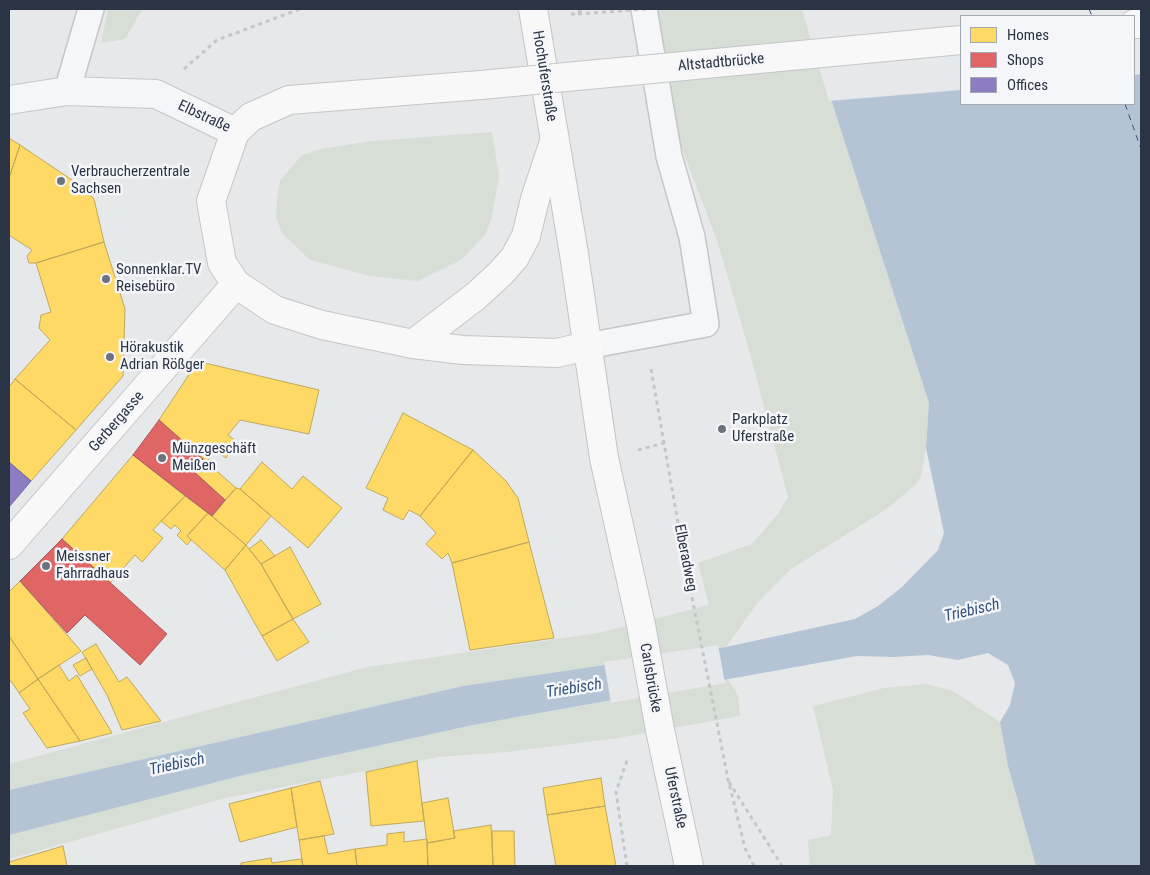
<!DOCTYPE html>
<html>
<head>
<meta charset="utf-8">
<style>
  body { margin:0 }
  #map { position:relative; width:1150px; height:875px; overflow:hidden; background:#e6e8ea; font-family:"Roboto Condensed",sans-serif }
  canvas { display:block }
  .frame { position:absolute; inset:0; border:10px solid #2b3445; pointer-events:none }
  .legend { position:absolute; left:960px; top:15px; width:175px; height:90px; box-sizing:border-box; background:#f4f6f9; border:1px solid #a4a8b1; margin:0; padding:6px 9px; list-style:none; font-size:15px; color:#2b3445 }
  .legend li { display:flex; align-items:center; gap:10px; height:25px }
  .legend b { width:25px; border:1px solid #a4a8b1 }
</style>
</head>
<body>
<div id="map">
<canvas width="1150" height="875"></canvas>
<div class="frame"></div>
<ul class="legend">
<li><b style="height:14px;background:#ffd966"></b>Homes</li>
<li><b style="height:14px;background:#e06666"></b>Shops</li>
<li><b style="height:14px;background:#8e7cc3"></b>Offices</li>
</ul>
</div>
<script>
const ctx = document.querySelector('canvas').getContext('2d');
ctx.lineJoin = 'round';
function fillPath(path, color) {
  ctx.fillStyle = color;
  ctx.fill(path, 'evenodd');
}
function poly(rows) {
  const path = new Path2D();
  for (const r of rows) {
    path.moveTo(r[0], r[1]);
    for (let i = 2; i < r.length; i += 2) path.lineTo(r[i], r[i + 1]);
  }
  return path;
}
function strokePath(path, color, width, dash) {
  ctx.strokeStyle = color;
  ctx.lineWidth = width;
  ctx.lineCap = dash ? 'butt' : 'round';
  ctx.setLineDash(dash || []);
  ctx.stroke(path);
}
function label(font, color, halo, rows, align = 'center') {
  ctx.font = font + ' "Roboto Condensed",sans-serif';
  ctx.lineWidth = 5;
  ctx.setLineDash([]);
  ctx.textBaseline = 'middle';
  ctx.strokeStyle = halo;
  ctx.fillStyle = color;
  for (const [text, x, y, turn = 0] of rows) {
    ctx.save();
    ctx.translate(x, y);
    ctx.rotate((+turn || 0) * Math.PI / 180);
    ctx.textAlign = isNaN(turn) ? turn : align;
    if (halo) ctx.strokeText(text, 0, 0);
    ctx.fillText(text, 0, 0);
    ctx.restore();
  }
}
const green = poly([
  [108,9,154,9,142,10,125,39,101,43],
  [657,9,804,9,836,115,929,403,926,448,921,476,916,484,888,508,791,569,758,602,726,647,463,686,9,790,9,764,367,667,598,633,709,605,698,563,752,544,778,514,788,497,749,350,718,243,680,143],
  [492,132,499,176,492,217,485,235,461,260,447,267,418,281,370,276,310,260,282,233,276,217,277,199,280,181,301,156,320,149,372,141],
  [728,680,738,695,740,716,618,738,506,752,439,757,225,798,9,859,9,835,19,831,244,775,473,725],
  [926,684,953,691,1000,722,1008,766,1036,866,810,866,808,840,831,835,833,790,813,706,884,688]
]);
const water = poly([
  [804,9,1141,9,1141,866,1036,866,1008,766,1000,722,1010,705,1015,683,1008,665,988,653,958,660,928,655,893,657,857,656,473,725,244,775,9,835,9,790,463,686,726,647,855,619,878,606,902,587,938,550,944,533,926,448,929,403,836,115],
  [961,16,1134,16,1134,104,961,104]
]);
const pier = poly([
  [802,9,1141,9,1141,74,1134,75,1134,16,961,16,961,90,829,101],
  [718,645,725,683,611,703,604,662]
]);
const homes = poly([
  [9,138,20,145,9,178,9,138],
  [20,145,75,182,94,199,104,242,36,263,29,263,27,256,32,250,9,235,9,178,20,145],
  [104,242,125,309,123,376,76,430,15,379,50,340,39,328,41,315,51,312,36,263,104,242],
  [205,363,319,390,309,434,240,420,228,435,237,442,226,458,215,450,207,462,159,420,194,367,205,363],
  [15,379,76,430,31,481,9,462,9,387,15,379],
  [403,413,473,450,420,516,409,510,403,520,383,510,388,498,366,488,403,413],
  [473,450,506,481,518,498,529,542,452,563,448,553,442,559,426,544,436,533,420,516,473,450],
  [133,455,185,496,153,530,163,538,142,562,135,555,110,583,62,539,133,455],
  [203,459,236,488,225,500,192,470,203,459],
  [262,462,292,489,303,476,342,508,308,548,240,489,262,462],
  [236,488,240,489,271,516,246,545,212,516,236,488],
  [185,496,208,513,187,536,191,540,187,545,177,535,181,531,175,525,171,529,161,521,185,496],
  [208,513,246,545,225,570,187,536,208,513],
  [261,540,275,556,261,564,249,549,261,540],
  [529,542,554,638,470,650,452,563,529,542],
  [246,545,261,564,293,619,262,636,225,570,246,545],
  [290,547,321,604,293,619,261,564,290,547],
  [20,581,81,651,38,679,9,636,9,592,20,581],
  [293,619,309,642,277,661,262,636,293,619],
  [9,636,38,679,19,693,11,681,9,682,9,636],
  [96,644,119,682,127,677,161,721,122,730,107,695,82,652,96,644],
  [86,658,92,669,80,676,73,665,86,658],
  [59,665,69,681,77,675,112,733,80,741,38,679,59,665],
  [38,679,80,741,47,748,23,713,30,709,19,693,38,679],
  [417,761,424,821,371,826,366,772,417,761],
  [601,778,605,806,547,815,543,788,601,778],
  [320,781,334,834,299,840,291,788,320,781],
  [291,788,297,827,240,842,229,804,291,788],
  [448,798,455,838,427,843,422,803,448,798],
  [605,806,616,866,556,866,547,815,605,806],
  [491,825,493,866,428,866,427,843,455,838,453,831,491,825],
  [492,831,514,831,515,866,493,866,492,831],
  [404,832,404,842,427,839,428,866,357,866,355,849,387,845,387,834,404,832],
  [324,836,328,854,355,849,357,866,303,866,299,840,324,836],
  [63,846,67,866,9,866,9,862,63,846],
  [271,858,272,863,301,859,303,866,241,866,241,863,271,858]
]);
const shops = poly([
  [159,420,203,459,192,470,225,500,212,516,133,455,159,420],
  [62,539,167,634,140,665,85,615,67,633,20,581,62,539]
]);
const offices = poly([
  [9,462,31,481,9,507,9,462]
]);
const ferry = poly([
  [1089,9,1092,16],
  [1125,104,1141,149]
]);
const path = poly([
  [571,14,578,14,581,9],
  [184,69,217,40,300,9],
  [651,369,684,557,728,779,745,848,754,866],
  [638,450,664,443],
  [729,782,782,866],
  [627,866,616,792,628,758]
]);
const lane = poly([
  [67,91,91,9],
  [587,346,706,324,692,237,669,156,644,9]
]);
const street = poly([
  [9,100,67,91,156,94,235,132]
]);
const secondary = poly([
  [1134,24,1141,24],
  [481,85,289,100,251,117,235,132,211,201,222,263,236,284,275,310,322,325,413,344,463,350,557,353,587,346],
  [413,344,476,296,501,273,515,257,526,236,535,199,554,142],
  [9,545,236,284]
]);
const primary = poly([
  [533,9,574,254,604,458,641,625,660,730,689,866]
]);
const pathBridge = poly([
  [578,14,647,9]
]);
const secondaryBridge = poly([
  [481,85,961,40]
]);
const markers = [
  [61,181,5,"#6c737f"],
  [106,279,5,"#6c737f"],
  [110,357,5,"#6c737f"],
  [722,429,5,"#6c737f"],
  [162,458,5,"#6c737f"],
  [46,566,5,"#6c737f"]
];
const streetNames = [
  ["Altstadtbrücke",721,63,-5],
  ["Hochuferstraße",544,76,81],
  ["Elbstraße",204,117,25],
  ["Gerbergasse",117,422,-49],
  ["Elberadweg",685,558,79],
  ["Carlsbrücke",650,678,80],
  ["Uferstraße",675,798,78]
];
const poiNames = [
  ["Verbraucherzentrale",71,172],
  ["Sachsen",71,189],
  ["Sonnenklar.TV",116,270],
  ["Reisebüro",116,287],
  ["Hörakustik",120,348],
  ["Adrian Rößger",120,365],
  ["Parkplatz",732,420],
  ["Uferstraße",732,437],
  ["Münzgeschäft",172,449],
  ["Meißen",172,466],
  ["Meissner",56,557],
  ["Fahrradhaus",56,574]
];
const waterNames = [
  ["Triebisch",972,611,-13],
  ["Triebisch",574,689,-9],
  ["Triebisch",177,765,-12]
];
fillPath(green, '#d6ded6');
fillPath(water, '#b4c4d5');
fillPath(pier, '#e6e8ea');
fillPath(homes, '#ffd966');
strokePath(homes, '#bfa85c', 1);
fillPath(shops, '#e06666');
strokePath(shops, '#aa575c', 1);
fillPath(offices, '#8e7cc3');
strokePath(offices, '#70669d', 1);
strokePath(ferry, '#34527a', 1, [6, 5]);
strokePath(lane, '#c4c6c8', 28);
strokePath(street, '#c4c6c8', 30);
strokePath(secondary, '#c4c6c8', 30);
strokePath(primary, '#c2c5c8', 30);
strokePath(path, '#c5c6ca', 3, [4, 4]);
strokePath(lane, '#f5f6f7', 25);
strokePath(street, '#f5f6f7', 28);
strokePath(secondary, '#f8f8f8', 28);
strokePath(primary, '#f8f8f8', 28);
strokePath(secondaryBridge, '#c4c6c8', 30, []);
strokePath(pathBridge, '#c5c6ca', 3, [4, 4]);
strokePath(secondaryBridge, '#f8f8f8', 28);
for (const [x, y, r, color] of markers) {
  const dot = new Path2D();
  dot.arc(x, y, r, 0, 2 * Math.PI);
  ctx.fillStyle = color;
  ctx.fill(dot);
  strokePath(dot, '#f4f6f9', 2);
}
label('15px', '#2b3445', '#f4f6f9', streetNames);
label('15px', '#2b3445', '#f4f6f9', poiNames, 'left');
label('italic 16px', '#34527a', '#f4f6f9', waterNames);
</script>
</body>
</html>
